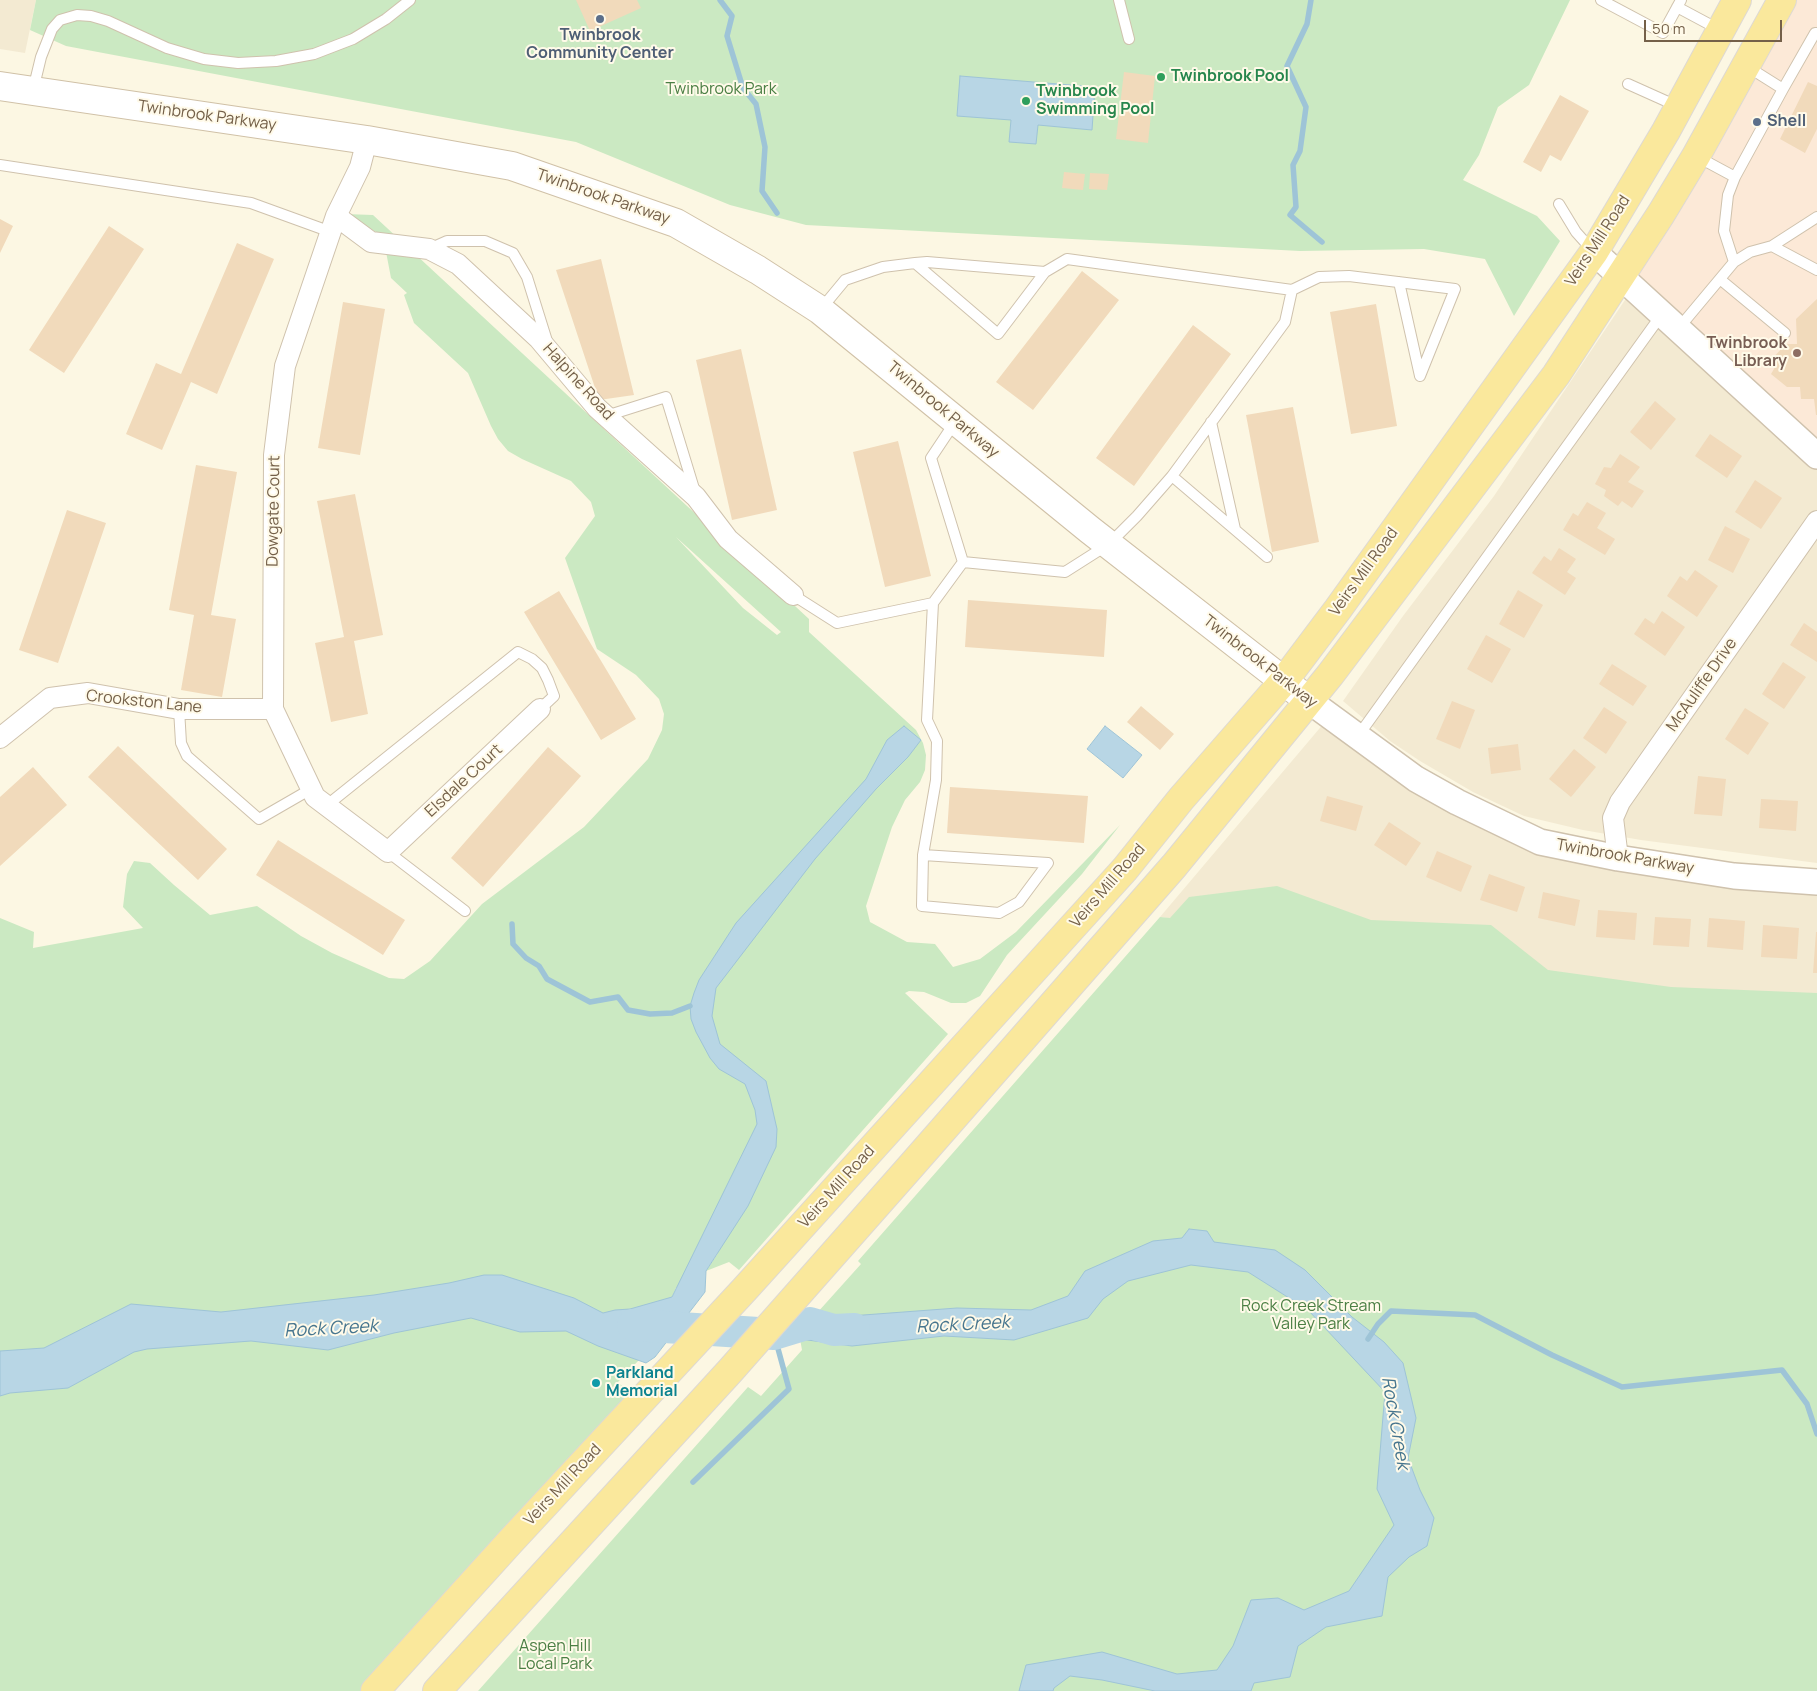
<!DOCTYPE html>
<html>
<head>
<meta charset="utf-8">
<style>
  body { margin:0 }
  #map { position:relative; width:1817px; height:1691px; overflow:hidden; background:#fcf7e3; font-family:Manrope,sans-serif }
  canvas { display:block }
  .scale { position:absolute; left:1644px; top:20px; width:138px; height:22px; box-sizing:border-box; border:2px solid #746049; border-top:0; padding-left:6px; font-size:15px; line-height:18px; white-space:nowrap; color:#746049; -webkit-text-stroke:4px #fffae9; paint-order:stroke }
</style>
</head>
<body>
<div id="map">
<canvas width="1817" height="1691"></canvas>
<div class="scale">50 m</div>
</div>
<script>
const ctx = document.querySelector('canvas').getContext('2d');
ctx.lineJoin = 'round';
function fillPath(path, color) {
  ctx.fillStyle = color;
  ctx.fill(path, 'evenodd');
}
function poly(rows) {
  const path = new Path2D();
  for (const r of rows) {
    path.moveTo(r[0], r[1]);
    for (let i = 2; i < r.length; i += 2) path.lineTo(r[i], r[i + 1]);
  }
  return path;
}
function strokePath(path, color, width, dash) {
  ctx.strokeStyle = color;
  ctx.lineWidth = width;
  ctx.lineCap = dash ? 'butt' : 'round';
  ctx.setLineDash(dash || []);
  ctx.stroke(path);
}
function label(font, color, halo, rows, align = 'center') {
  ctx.font = font + ' Manrope,sans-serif';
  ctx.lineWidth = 4;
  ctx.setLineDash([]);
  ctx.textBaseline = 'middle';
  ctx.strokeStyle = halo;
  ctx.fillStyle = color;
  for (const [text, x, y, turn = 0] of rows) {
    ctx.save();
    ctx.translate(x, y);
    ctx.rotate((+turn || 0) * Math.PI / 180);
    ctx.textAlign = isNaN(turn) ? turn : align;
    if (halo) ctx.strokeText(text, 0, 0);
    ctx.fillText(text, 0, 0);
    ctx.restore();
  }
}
const residential = poly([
  [0,0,36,0,25,53,0,49],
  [1633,288,1817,456,1817,863,1641,840,1583,830,1524,816,1473,792,1420,761,1390,741,1343,701,1403,616,1494,496],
  [1330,716,1540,842,1817,882,1817,1008,1160,917]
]);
const commercial = poly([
  [1782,0,1817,0,1817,456,1620,276]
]);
const green = poly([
  [36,0,1570,0,1529,85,1498,107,1479,155,1463,180,1537,216,1560,241,1514,316,1485,259,1424,249,1300,251,806,225,730,205,576,142,66,46,30,30],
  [345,214,373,215,809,619,809,632,916,730,923,743,926,755,925,770,920,782,905,800,892,827,866,906,870,922,907,942,935,944,953,967,980,959,1016,932,1120,825,1082,874,1007,955,980,996,966,1003,951,1003,924,992,909,991,905,993,948,1034,739,1270,729,1262,706,1271,718,1253,676,1288,672,1297,619,1352,639,1360,618,1382,630,1393,365,1691,0,1691,0,918,34,932,33,948,143,928,123,907,127,874,134,861,150,863,174,885,210,915,257,906,301,936,332,953,389,978,404,979,430,961,482,904,584,827,648,759,662,730,664,714,659,699,636,675,597,649,565,558,595,516,591,502,571,481,522,459,508,451,498,439,491,426,468,373,414,323,404,295,407,293,391,278,383,236],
  [676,537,781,632,777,635,743,608],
  [1277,886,1371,920,1491,925,1548,970,1671,987,1817,993,1817,1691,478,1691,748,1387,761,1396,802,1350,800,1339,810,1340,832,1314,817,1313,861,1264,858,1261,1160,917,1170,918,1189,897]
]);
const water = poly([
  [960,76,1095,87,1092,130,1038,125,1036,144,1009,142,1011,120,957,116,960,76],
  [904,726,921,740,908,757,876,789,815,859,716,988,712,1016,720,1044,766,1081,777,1129,776,1147,748,1206,706,1271,705,1292,655,1357,646,1363,598,1346,566,1331,520,1332,471,1318,394,1333,328,1350,251,1341,147,1349,134,1352,68,1388,10,1393,0,1396,0,1351,44,1348,131,1304,221,1312,374,1295,449,1283,484,1275,502,1275,574,1298,603,1313,615,1310,630,1309,672,1297,757,1124,755,1110,745,1084,719,1069,710,1058,696,1032,691,1019,690,1006,694,993,699,980,736,923,866,779,887,740,904,726],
  [1105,726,1142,755,1123,778,1087,749,1105,726],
  [1189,1229,1207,1231,1214,1242,1275,1250,1305,1270,1352,1317,1384,1342,1403,1363,1416,1418,1408,1458,1420,1490,1434,1518,1427,1546,1409,1557,1388,1577,1382,1616,1326,1627,1298,1646,1290,1677,1254,1683,1251,1691,1155,1691,1102,1680,1070,1676,1054,1688,1053,1691,1019,1691,1026,1665,1102,1652,1177,1674,1217,1670,1233,1646,1251,1600,1278,1598,1304,1610,1349,1591,1394,1525,1377,1489,1385,1392,1308,1310,1248,1272,1191,1265,1128,1281,1103,1299,1088,1318,1014,1340,944,1336,852,1346,800,1339,817,1313,850,1316,957,1308,1031,1310,1068,1296,1085,1271,1153,1241,1182,1238,1189,1229]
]);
const stream = poly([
  [720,0,732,16,727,36,743,88,756,104,765,147,762,191,777,213],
  [1311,0,1307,24,1287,66,1306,107,1300,151,1293,165,1296,207,1290,215,1322,242],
  [512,924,513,944,526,958,539,966,547,979,590,1002,618,997,628,1010,650,1014,672,1013,690,1006],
  [1368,1339,1378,1324,1391,1311,1475,1315,1552,1355,1622,1387,1782,1370,1807,1404,1817,1434],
  [693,1482,789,1389,774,1334]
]);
const river = poly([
  [633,1325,774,1334,810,1323,834,1330,854,1329]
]);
const building = poly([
  [576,0,637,0,641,8,590,31],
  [1124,72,1155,76,1148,143,1116,139],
  [1808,82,1817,86,1817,129,1805,153,1780,139],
  [1560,95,1589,111,1561,161,1550,155,1541,172,1523,162],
  [1064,172,1085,174,1083,190,1062,188],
  [1090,173,1109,174,1107,190,1089,189],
  [0,219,13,226,0,253],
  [109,226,144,249,64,373,29,350],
  [237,243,274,259,217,394,191,382,162,450,126,434,156,363,181,374],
  [601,259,634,395,599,400,556,270],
  [1082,271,1119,300,1033,410,996,382],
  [1817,299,1817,415,1816,415,1814,399,1801,399,1800,387,1787,387,1771,374,1774,369,1775,365,1769,362,1786,344,1797,344,1796,319],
  [343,302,385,309,360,455,318,448],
  [1376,304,1397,426,1351,434,1330,312],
  [1193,325,1231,354,1134,486,1096,458],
  [741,349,777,510,732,520,696,360],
  [1655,401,1676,419,1651,450,1630,432],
  [1293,407,1319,542,1272,552,1246,415],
  [1710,434,1742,456,1727,478,1695,456],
  [898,441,931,576,885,587,853,452],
  [1620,454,1640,467,1628,482,1644,491,1632,508,1622,501,1618,506,1604,496,1606,490,1595,484,1604,467,1611,468],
  [196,465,237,472,211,615,236,619,222,697,181,690,194,615,169,610],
  [1755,480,1782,498,1761,529,1735,512],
  [355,494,383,635,354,641,368,714,331,722,315,643,344,637,317,501],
  [1587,502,1606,513,1597,528,1615,539,1605,555,1563,530,1573,513,1578,516],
  [67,510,106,523,58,663,19,650],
  [1725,526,1750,539,1733,573,1708,560],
  [1559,548,1576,559,1567,572,1576,578,1565,595,1532,573,1544,556,1551,561],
  [1695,570,1718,586,1697,617,1667,596,1680,576,1687,581],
  [1518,590,1543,605,1524,638,1499,624],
  [559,591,636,719,601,740,524,612],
  [968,600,1107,610,1104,657,965,647],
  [1662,611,1685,627,1665,656,1634,634,1645,618,1654,624],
  [1804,623,1817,632,1817,662,1790,645],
  [1486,635,1511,649,1492,683,1467,669],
  [1783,662,1806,677,1784,709,1762,694],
  [1612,664,1647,686,1633,706,1599,684],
  [1452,701,1475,710,1460,749,1436,739],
  [1141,706,1174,734,1160,750,1127,722],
  [1604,707,1627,722,1606,754,1583,738],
  [1745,708,1769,723,1748,755,1725,739],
  [1518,744,1521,770,1491,774,1488,748],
  [118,746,227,849,198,880,88,777],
  [548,747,581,776,483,887,451,858],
  [1574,749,1596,767,1571,797,1549,779],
  [33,767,67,805,0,866,0,797],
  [1698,776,1726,779,1722,816,1694,814],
  [950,787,1088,796,1084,843,947,833],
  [1327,796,1363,806,1356,831,1320,821],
  [1761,799,1798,801,1796,831,1759,828],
  [1389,822,1421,843,1406,866,1374,845],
  [278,840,405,920,383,955,256,875],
  [1437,851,1472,866,1461,892,1426,877],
  [1489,874,1525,887,1517,912,1480,900],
  [1543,892,1580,900,1575,926,1538,918],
  [1598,910,1637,913,1635,940,1596,937],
  [1655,917,1691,919,1689,947,1653,945],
  [1709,918,1745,921,1743,950,1707,947],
  [1763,925,1799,928,1797,959,1761,957],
  [1816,932,1817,932,1817,973,1813,973]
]);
const service = poly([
  [1119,0,1129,39],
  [1601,0,1663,33,1681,0],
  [1677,7,1720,30],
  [1748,67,1783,89],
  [1628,84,1677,106],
  [33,90,41,57,52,29,60,20,77,15,91,16,108,21,167,48,204,59,238,63,276,61,314,54,353,39,386,19,410,0],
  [1696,156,1735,177],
  [0,165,251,203,331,232],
  [1559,204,1576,232,1593,251],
  [1817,217,1772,246,1817,270],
  [429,249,447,241,485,241,513,253,527,277,547,341],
  [1734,262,1724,231,1728,195,1735,177,1783,89,1815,33,1817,33],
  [1045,272,1067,259,1292,290,1285,322,1172,476,1267,557],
  [1721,280,1785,333],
  [1399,282,1420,376],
  [1292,290,1319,277,1349,276,1455,289,1420,376],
  [821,309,845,280,883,267,915,263,927,262,1045,272,998,334,915,263],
  [1678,329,1734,262,1750,252,1772,246],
  [606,416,666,397,695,492],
  [955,422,931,458,963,562,1065,572,1109,544,1137,516,1172,476],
  [1211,422,1235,529],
  [793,595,837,623,933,603],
  [179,709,181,743,187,756,259,819,311,789],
  [1358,736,1662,314],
  [326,806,518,652,532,659,542,668,548,680,554,696,540,709],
  [388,852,465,911],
  [923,855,922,906,999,913,1019,902,1048,863,923,855,936,780,937,741,927,720,933,603,963,562]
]);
const minor = poly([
  [367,140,360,167,336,216,285,366,274,455,273,709,315,797,388,852,540,709],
  [336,216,371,242,429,249,458,264,539,339,597,408,696,497,728,539,793,595],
  [0,738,50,698,88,693,179,709,273,709],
  [1618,858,1613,818,1620,802,1817,521]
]);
const tertiary = poly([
  [1594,252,1817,456],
  [1308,700,1416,779,1457,802,1540,842,1618,858,1734,876,1817,882]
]);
const secondary = poly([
  [0,86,367,140,512,166,676,223,758,270,820,310,1090,530,1308,700]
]);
const primary = poly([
  [375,1691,510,1542,744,1290,1125,869,1181,799,1283,682,1338,609,1594,252,1666,131,1737,0],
  [437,1691,730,1371,912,1165,1174,866,1330,675,1556,375,1661,214,1696,156,1782,0]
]);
const markers = [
  [600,19,5,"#5c6f8a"],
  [1161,77,5,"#2e9e5b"],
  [1026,101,5,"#2e9e5b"],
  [1757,122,5,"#5c6f8a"],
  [1797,353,5,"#8d6e63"],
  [596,1383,5,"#0f9aa8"]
];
const serviceNames = [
  ["Twinbrook",600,36],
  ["Community Center",600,54],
  ["Shell",1767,122,"left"]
];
const leisureNames = [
  ["Twinbrook Pool",1171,77],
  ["Twinbrook",1036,92],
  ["Swimming Pool",1036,110]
];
const parkNames = [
  ["Twinbrook Park",721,90],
  ["Rock Creek Stream",1311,1307],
  ["Valley Park",1311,1325],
  ["Aspen Hill",555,1647],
  ["Local Park",555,1665]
];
const streetNames = [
  ["Twinbrook Parkway",207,116,8],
  ["Twinbrook Parkway",603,197,19],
  ["Veirs Mill Road",1598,241,-57],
  ["Halpine Road",578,382,48],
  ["Twinbrook Parkway",943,410,40],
  ["Dowgate Court",274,511,-89],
  ["Veirs Mill Road",1364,572,-54],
  ["Twinbrook Parkway",1260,662,38],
  ["McAuliffe Drive",1702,685,-55],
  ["Crookston Lane",144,702,6],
  ["Elsdale Court",464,781,-43],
  ["Twinbrook Parkway",1625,857,10],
  ["Veirs Mill Road",1108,886,-49],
  ["Veirs Mill Road",837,1187,-48],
  ["Veirs Mill Road",563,1485,-47]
];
const educationNames = [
  ["Twinbrook",1787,344],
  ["Library",1787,362]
];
const cultureNames = [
  ["Parkland",606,1374],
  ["Memorial",606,1392]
];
const waterNames = [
  ["Rock Creek",963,1325,-3],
  ["Rock Creek",331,1329,-3],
  ["Rock Creek",1395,1423,80]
];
fillPath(residential, '#f3ead2');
fillPath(commercial, '#fce9d7');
fillPath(green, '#cbe9c2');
fillPath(water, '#b8d6e5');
strokePath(water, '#9ec4d7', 1);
strokePath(stream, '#9ec4d7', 5.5);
strokePath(river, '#b8d6e5', 32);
fillPath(building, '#f1dabb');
strokePath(service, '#cfc2ad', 12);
strokePath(minor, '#cfc2ad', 22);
strokePath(tertiary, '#cfc2ad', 28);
strokePath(secondary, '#d0c1a7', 30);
strokePath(primary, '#ded9d3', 30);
strokePath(service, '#fff', 10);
strokePath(minor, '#fff', 20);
strokePath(tertiary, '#fff', 25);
strokePath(secondary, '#fff', 28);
strokePath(primary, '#fae89c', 28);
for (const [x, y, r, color] of markers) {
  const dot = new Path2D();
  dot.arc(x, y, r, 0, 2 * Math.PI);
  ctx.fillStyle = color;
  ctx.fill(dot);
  strokePath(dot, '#fffae9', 2);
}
label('bold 16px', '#4e5e75', '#fffae9', serviceNames);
label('bold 16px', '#27864d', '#fffae9', leisureNames, 'left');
label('16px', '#4b7f44', '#fffae9', parkNames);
label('16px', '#746049', '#fffae9', streetNames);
label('bold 16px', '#785e54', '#fffae9', educationNames, 'right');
label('bold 16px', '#0d838f', '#fffae9', cultureNames, 'left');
label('italic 18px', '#46758e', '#fffae9', waterNames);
</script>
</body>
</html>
